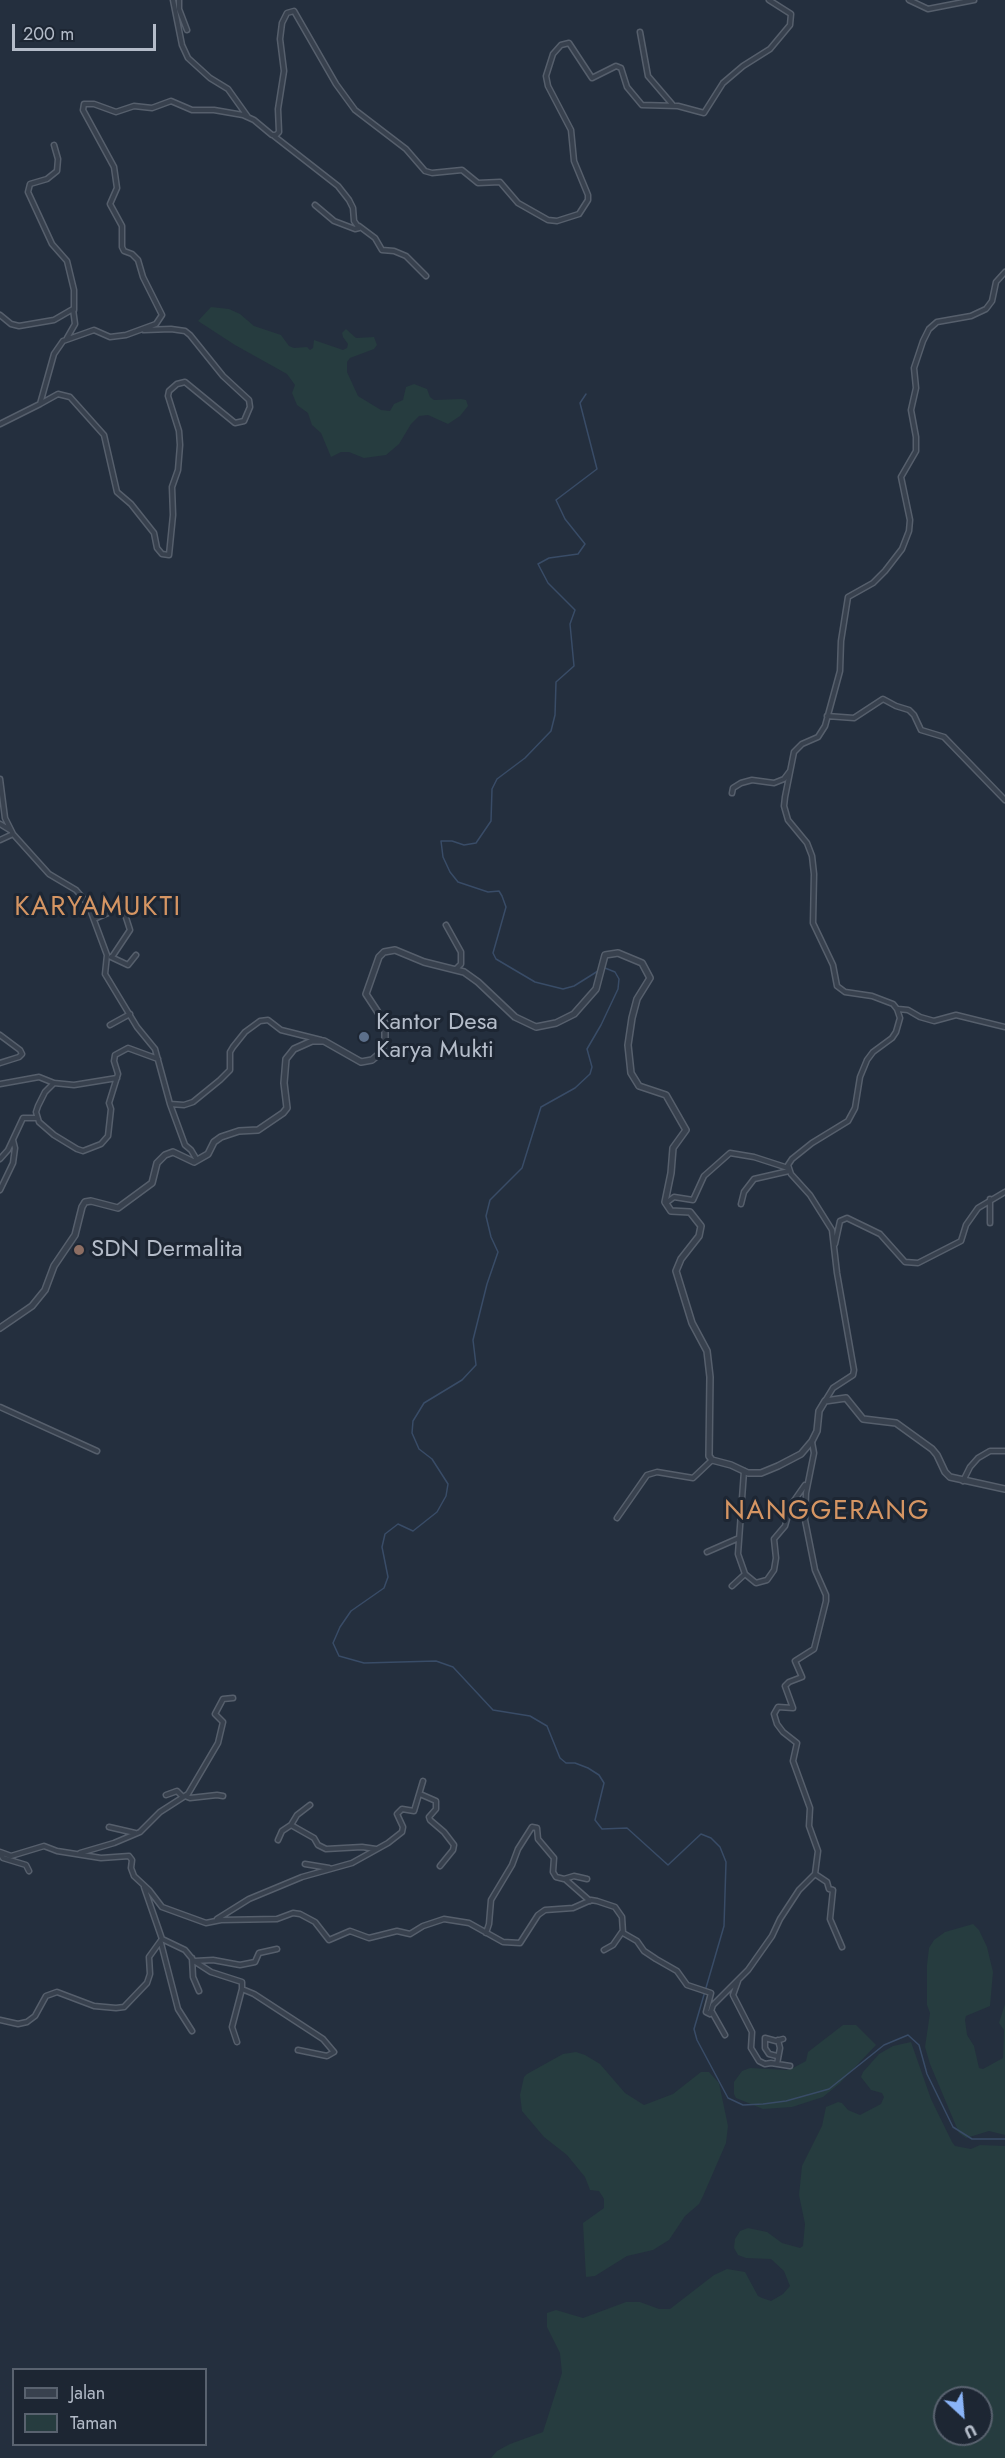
<!DOCTYPE html>
<html>
<head>
<meta charset="utf-8">
<style>
  body { margin:0 }
  #map { position:relative; width:1005px; height:2458px; overflow:hidden; background:#242f3e; font-family:Jost,sans-serif }
  canvas { display:block }
  .legend { position:absolute; left:12px; top:2368px; width:195px; height:78px; box-sizing:border-box; background:#1d2633; border:2px solid #59626f; margin:0; padding:8px 10px; list-style:none; font-size:18px; color:#b4bcc9 }
  .legend li { display:flex; align-items:center; gap:12px; height:30px }
  .legend b { width:30px; border:2px solid #59626f }
  .north { position:absolute; left:933px; top:2386px; width:60px; height:60px; box-sizing:border-box; background:#1d2633; border:2px solid #59626f; border-radius:50%; rotate:154deg; font-size:16px; font-weight:700; line-height:24px; text-align:center; color:#b4bcc9 }
  .north::after { content:''; display:block; margin:auto; width:21px; height:27px; background:#8ab4f8; clip-path:polygon(50% 0,100% 100%,50% 72%,0 100%) }
  .scale { position:absolute; left:12px; top:24px; width:144px; height:27px; box-sizing:border-box; border:3px solid #b4bcc9; border-top:0; padding-left:8px; font-size:18px; line-height:21px; white-space:nowrap; color:#b4bcc9; -webkit-text-stroke:4px #1d2633; paint-order:stroke }
</style>
</head>
<body>
<div id="map">
<canvas width="1005" height="2458"></canvas>
<ul class="legend">
<li><b style="height:8px;background:#38414e"></b>Jalan</li>
<li><b style="height:16px;background:#263c3f"></b>Taman</li>
</ul>
<div class="north">U</div>
<div class="scale">200 m</div>
</div>
<script>
const ctx = document.querySelector('canvas').getContext('2d');
ctx.lineJoin = 'round';
function fillPath(path, color) {
  ctx.fillStyle = color;
  ctx.fill(path, 'evenodd');
}
function poly(rows) {
  const path = new Path2D();
  for (const r of rows) {
    path.moveTo(r[0], r[1]);
    for (let i = 2; i < r.length; i += 2) path.lineTo(r[i], r[i + 1]);
  }
  return path;
}
function strokePath(path, color, width, dash) {
  ctx.strokeStyle = color;
  ctx.lineWidth = width;
  ctx.lineCap = dash ? 'butt' : 'round';
  ctx.setLineDash(dash || []);
  ctx.stroke(path);
}
function label(font, color, halo, rows, align = 'center') {
  ctx.font = font + ' Jost,sans-serif';
  ctx.lineWidth = 6;
  ctx.setLineDash([]);
  ctx.textBaseline = 'middle';
  ctx.strokeStyle = halo;
  ctx.fillStyle = color;
  for (const [text, x, y, turn = 0] of rows) {
    ctx.save();
    ctx.translate(x, y);
    ctx.rotate((+turn || 0) * Math.PI / 180);
    ctx.textAlign = isNaN(turn) ? turn : align;
    if (halo) ctx.strokeText(text, 0, 0);
    ctx.fillText(text, 0, 0);
    ctx.restore();
  }
}
const green = poly([
  [211,307,229,309,240,314,254,326,281,335,289,346,294,348,307,347,310,350,313,348,314,340,343,350,347,348,348,344,343,337,342,333,346,329,356,338,374,337,377,345,374,349,350,358,347,362,347,372,358,396,381,410,390,411,394,404,403,400,406,387,414,384,427,389,430,397,434,400,461,399,466,400,468,406,460,416,448,424,428,415,419,416,411,424,399,444,386,455,364,458,349,452,341,452,331,457,321,433,312,425,308,413,297,405,292,393,295,385,287,374,235,345,198,321],
  [973,1924,979,1930,987,1947,993,1972,990,2006,966,2016,965,2020,967,2035,974,2046,979,2068,983,2069,1003,2058,1004,2030,999,2023,1005,2004,1005,2135,989,2131,966,2138,959,2133,930,2064,925,2047,930,2013,927,2005,927,1965,929,1948,934,1940,945,1932],
  [843,2025,856,2025,876,2045,840,2083,823,2097,792,2107,763,2109,736,2098,734,2094,734,2082,742,2071,750,2068,786,2070,793,2068,806,2061,808,2052],
  [911,2042,931,2099,952,2142,955,2146,971,2149,980,2145,1005,2146,1005,2458,491,2458,497,2451,510,2444,543,2432,562,2373,560,2353,547,2327,547,2313,556,2310,583,2318,626,2302,640,2302,659,2309,670,2309,714,2275,727,2269,745,2272,758,2296,762,2298,771,2301,783,2294,790,2286,784,2271,771,2259,746,2258,738,2255,734,2248,735,2239,740,2231,748,2228,767,2232,782,2243,800,2248,803,2246,805,2224,799,2195,802,2166,822,2126,826,2107,838,2102,842,2103,848,2110,860,2115,881,2104,884,2097,882,2093,871,2090,861,2077,863,2072,879,2054,893,2046],
  [945,2398,981,2398,981,2434,945,2434],
  [576,2052,585,2055,600,2064,625,2093,644,2105,673,2094,701,2072,709,2072,719,2083,728,2126,726,2143,703,2196,699,2204,685,2216,669,2240,653,2250,627,2256,595,2276,586,2277,583,2223,604,2208,604,2199,599,2191,590,2190,585,2177,567,2155,544,2137,522,2111,520,2095,524,2077,527,2074,563,2054]
]);
const stream = poly([
  [586,394,580,403,597,469,556,500,565,519,585,544,578,554,549,558,538,564,548,583,575,610,570,624,574,666,556,682,555,715,551,731,525,758,497,779,492,789,491,821,476,843,464,845,452,841,441,841,443,857,450,872,458,882,488,892,499,891,502,896,506,907,493,953,496,959,535,982,563,989,574,986,598,971],
  [605,968,615,972,619,979,618,989,601,1025,587,1049,592,1067,590,1074,575,1088,541,1107,522,1168,490,1200,486,1216,491,1237,498,1252,487,1284,473,1340,476,1365,462,1380,424,1403,413,1421,412,1433,419,1449,432,1459,448,1484,446,1496,437,1512,413,1531,398,1524,385,1534,382,1547,388,1577,384,1588,351,1611,340,1627,333,1643,339,1656,364,1663,436,1661,453,1667,493,1710,530,1716,547,1726,560,1758,566,1763,575,1763,588,1768,599,1775,604,1783,595,1820,602,1829,627,1828,668,1865,701,1834,711,1838,720,1847,726,1862,724,1926,694,2029,697,2040,728,2098,743,2105,763,2104,786,2101,829,2089,884,2045,908,2035,919,2045,927,2074,953,2127,972,2139,1005,2139]
]);
const minor = poly([
  [173,0,182,45,188,58,210,78,228,89,248,117],
  [179,0,179,9,187,30],
  [909,0,928,9,974,0],
  [640,32,648,76,672,104],
  [274,136,338,186,349,200,353,208,354,221,359,228,355,229,334,221,315,205],
  [54,145,58,159,57,171,47,179,30,184,28,192,52,244,67,261,74,290,74,310],
  [359,226,375,238,382,250,394,251,406,256,426,276],
  [0,315,11,324,19,326,54,320,73,309,75,324,67,338],
  [40,404,58,394,70,397,104,435,117,492,131,504,154,533,157,548,162,554,169,555,173,515,172,487,178,470,180,445,179,431,168,396,169,391,177,384,185,382,235,423,244,421,250,407,249,400,223,376,190,335,185,331,171,329,144,330],
  [0,424,40,404,54,354,63,341,94,330,110,337,126,335,156,324,162,315,143,277,138,260,132,254,124,251,122,247,122,226,110,204,117,188,114,167,83,110,84,104,94,104,116,112,134,106,152,108,171,101,192,110,214,110,243,115,254,120,272,135,276,135,279,132,278,109,284,71,280,39,282,23,287,13,294,11,336,84,355,110,406,149,425,171,432,173,462,170,478,183,500,182,518,203,548,220,557,221,579,214,588,200,588,195,574,161,571,130,548,86,546,76,553,54,561,45,569,43,592,78,616,66,621,68,627,87,642,105,678,106,704,113,723,83,743,66,770,49,790,25,791,14,769,0],
  [827,716,854,718,883,699,896,706,909,710,914,715,921,730,944,737,1005,800],
  [0,779,5,818,13,834,49,874,76,890,88,904,107,955,105,974,137,1027,155,1049,170,1104,184,1105,193,1102,220,1080,230,1070,230,1052,233,1047,245,1032,260,1021,268,1020,281,1030,321,1040],
  [732,793,733,788,741,783,752,780,774,783,784,779,790,771],
  [0,824,10,830],
  [0,840,13,834],
  [94,919,108,913,118,904,122,905,130,930,112,957],
  [446,925,461,952,461,964,456,969],
  [111,957,128,965,136,955],
  [898,1009,908,1010,920,1017,934,1021,956,1015,1005,1027],
  [110,1025,130,1014],
  [0,1035,20,1050,22,1054,19,1057,0,1063],
  [54,1083,45,1092,38,1106,36,1112,39,1122,54,1135,77,1149,83,1151,101,1144,108,1136,111,1109,109,1103,118,1074,114,1061,115,1055,128,1048,158,1059],
  [0,1084,39,1077,54,1083,74,1085,117,1078],
  [170,1104,185,1145,191,1150,197,1160],
  [0,1159,8,1150,23,1118,37,1118],
  [0,1190,13,1163,15,1148,13,1140],
  [990,1199,990,1223],
  [666,1203,674,1197,693,1200,704,1176,730,1153,754,1157,788,1168],
  [741,1204,744,1192,754,1179,789,1171],
  [835,1244,840,1221,847,1218,880,1234,905,1262,918,1263,961,1241,966,1225,978,1208,1005,1192],
  [825,1401,833,1388,853,1375,854,1370,837,1273,832,1230,810,1195,791,1174,788,1165,792,1159,812,1143,848,1121,855,1108,860,1077,867,1060,873,1052,892,1038,896,1032,900,1018,897,1009,893,1004,872,996,845,992,837,986,833,965,813,923,814,874,812,856,807,843,788,820,784,806,785,797,794,752,802,744,818,737,825,726,840,671,841,641,848,597,873,583,885,571,902,549,909,531,910,520,901,477,916,451,916,437,911,410,916,388,914,368,923,341,929,329,937,322,971,316,986,309,992,301,996,282,1005,272],
  [0,1407,97,1451],
  [744,1471,738,1554,745,1574,756,1583,767,1580,774,1570,776,1558,774,1539,785,1526,791,1505,805,1485],
  [963,1481,970,1467,978,1458,990,1451,1005,1451],
  [617,1518,647,1475,657,1472,693,1478,712,1460],
  [707,1552,739,1538],
  [732,1586,745,1574],
  [420,1794,436,1801,436,1809,429,1817,430,1820,444,1832,454,1845,453,1850,440,1866],
  [166,1795,177,1791,183,1797],
  [185,1796,190,1798,217,1795,223,1796],
  [291,1825,297,1815,310,1805],
  [109,1827,135,1833],
  [278,1840,282,1831,291,1825,314,1838,318,1845,326,1849,362,1847,376,1849],
  [0,1852,11,1856,44,1846,57,1851,101,1858,129,1856,132,1860,131,1868,134,1876,149,1890,162,1907,206,1923,221,1920,277,1919,293,1913,300,1914,315,1922,329,1940,350,1931,369,1938,397,1931,410,1934,423,1926,444,1919,469,1923,503,1942,520,1943,538,1915,545,1910,573,1908,591,1900,597,1901,615,1907,622,1917,623,1933,637,1941,644,1951,656,1959,677,1971,687,1985,711,1993,706,2012,710,2014,713,2005,748,1970,772,1936,780,1919,799,1890,815,1874,818,1851,809,1826,810,1808,793,1761,797,1743,783,1732,777,1724,774,1714,778,1707,793,1708,785,1686,789,1682,802,1677,795,1661,814,1649,826,1601,826,1595,815,1570,805,1520,806,1493,814,1453,812,1442],
  [0,1853,3,1858,26,1865,29,1871],
  [80,1853,114,1843,140,1832,160,1812,188,1794,218,1743,223,1722,215,1714,223,1699,233,1698],
  [305,1864,329,1868],
  [815,1874,827,1882,829,1889,833,1890,830,1919,842,1947],
  [565,1879,590,1901],
  [144,1887,162,1939,185,1950,194,1961,211,1972,242,1982,242,1989,254,1994,323,2039,334,2052,327,2056,298,2050],
  [217,1919,249,1899,302,1877,352,1863,388,1843,402,1832,403,1827,397,1814,402,1809,414,1811,423,1781],
  [486,1933,489,1924,491,1900,512,1865,518,1849,532,1827,537,1828,538,1839,554,1858,553,1872,556,1877,564,1879,574,1876,587,1879],
  [161,1943,178,2009,192,2031],
  [604,1950,613,1945,622,1932],
  [192,1958,193,1977,199,1991],
  [195,1961,213,1960,240,1965,255,1962,259,1953,277,1949],
  [738,1981,733,1995,752,2032,751,2048,759,2061,765,2064,771,2063,790,2066],
  [712,2012,725,2035],
  [0,2020,18,2024,27,2022,35,2016,46,1996,57,1992,94,2006,116,2008,124,2007,147,1983,150,1974,149,1957,162,1939],
  [237,2042,232,2027,242,1989],
  [777,2056,769,2054,765,2048,765,2038,776,2041,783,2039],
  [777,2064,780,2048,778,2040]
]);
const tertiary = poly([
  [0,1328,32,1306,45,1290,54,1266,75,1235,82,1207,85,1202,91,1201,118,1208,152,1183,157,1163,165,1155,173,1152,194,1162,208,1154,214,1142,221,1137,239,1131,258,1130,283,1113,287,1108,284,1083,286,1059,294,1049,312,1041,324,1041,361,1062,372,1060,379,1054,385,1043,385,1023,366,994,379,957,384,952,395,950,424,962,464,972,478,982,515,1017,536,1027,556,1023,574,1014,596,989,605,955,618,953,642,963,650,978,637,999,632,1018,628,1045,631,1073,639,1086,666,1095,686,1130,673,1148,671,1173,665,1202,671,1211,690,1212,701,1226,699,1236,681,1259,676,1271,692,1323,707,1351,710,1377,709,1456,712,1460,731,1465,748,1473,761,1473,778,1466,801,1454,812,1441,817,1431,819,1411,825,1401,846,1398,863,1419,896,1423,932,1449,937,1455,945,1472,950,1477,1005,1489]
]);
const markers = [
  [364,1037,6,"#5c6f8a"],
  [79,1250,6,"#8d6e63"]
];
const poiNames = [
  ["Kantor Desa",376,1023],
  ["Karya Mukti",376,1051],
  ["SDN Dermalita",91,1250]
];
const quarterNames = [
  ["KARYAMUKTI",98,908],
  ["NANGGERANG",827,1512]
];
fillPath(green, '#263c3f');
strokePath(stream, '#394c67', 1.5);
strokePath(minor, '#565f6c', 7);
strokePath(tertiary, '#565f6c', 8);
strokePath(minor, '#38414e', 4);
strokePath(tertiary, '#38414e', 5);
for (const [x, y, r, color] of markers) {
  const dot = new Path2D();
  dot.arc(x, y, r, 0, 2 * Math.PI);
  ctx.fillStyle = color;
  ctx.fill(dot);
  strokePath(dot, '#1d2633', 2);
}
label('24px', '#b4bcc9', '#1d2633', poiNames, 'left');
ctx.letterSpacing = '1.5px';
label('27px', '#d59563', '#1d2633', quarterNames);
ctx.letterSpacing = '0px';
</script>
</body>
</html>
